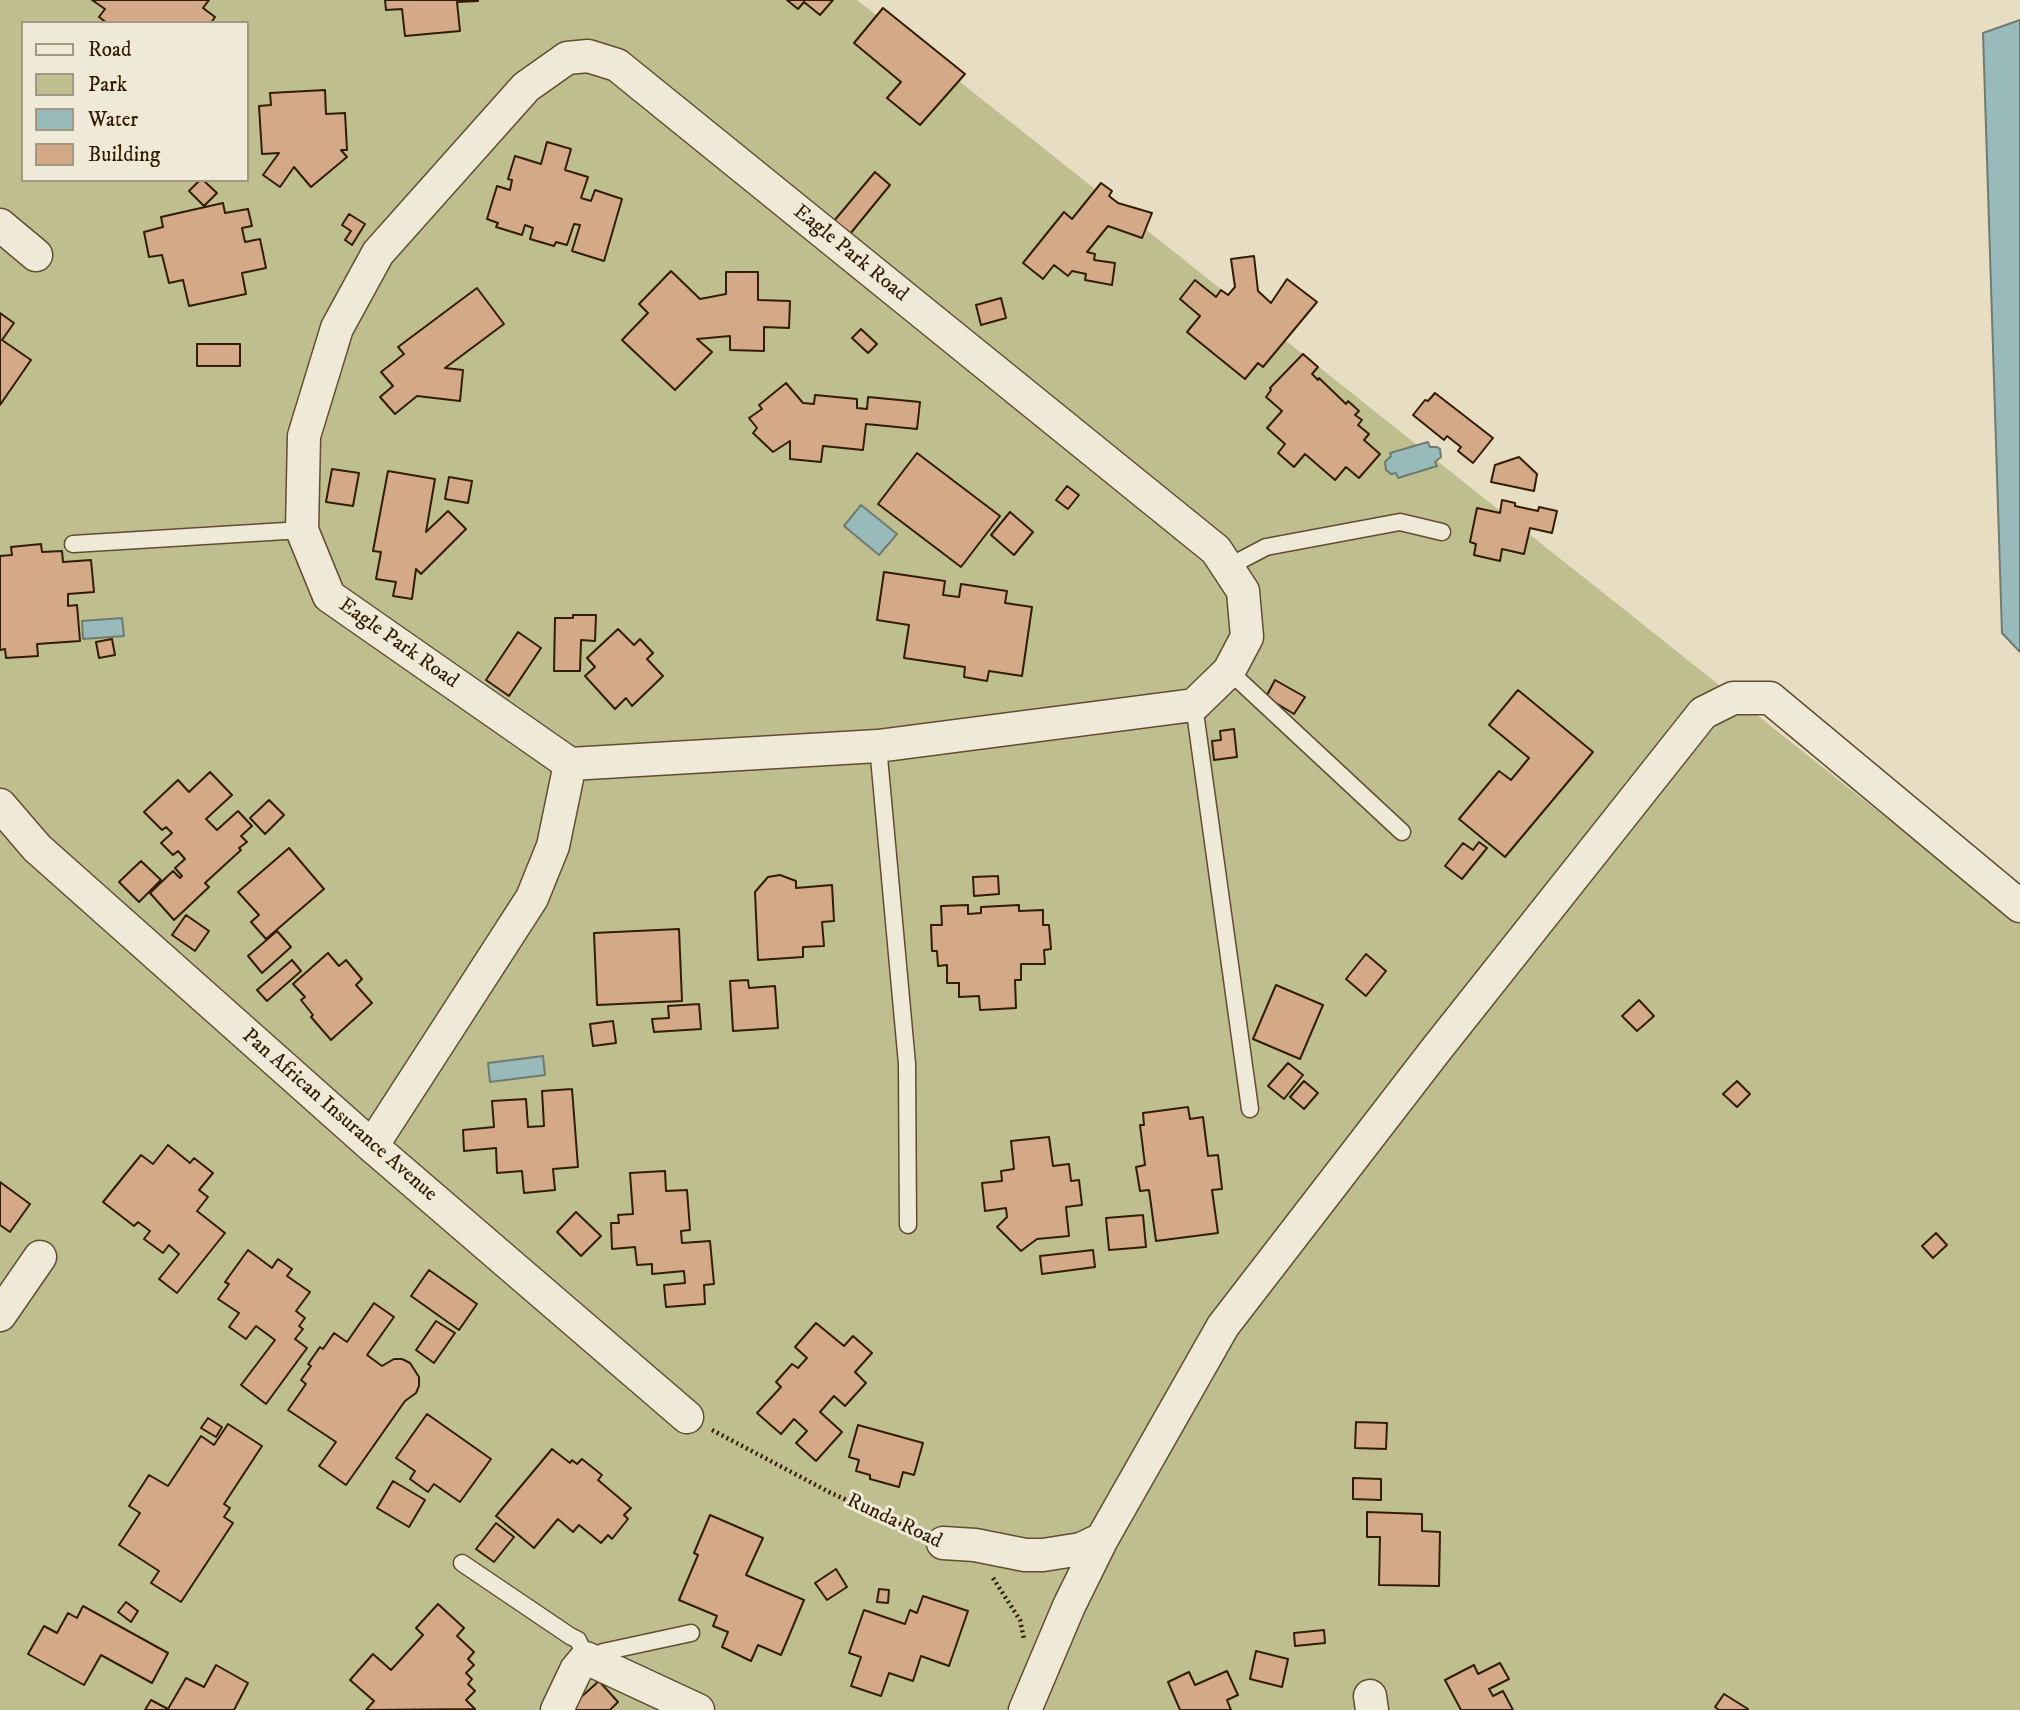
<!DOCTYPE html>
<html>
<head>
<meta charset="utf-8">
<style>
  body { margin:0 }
  #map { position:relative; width:2020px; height:1710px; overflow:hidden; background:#e7ddc3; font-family:"IM FELL DW Pica",serif }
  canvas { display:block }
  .legend { position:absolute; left:21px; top:21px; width:228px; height:161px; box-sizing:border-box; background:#efe9d8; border:2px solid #a49782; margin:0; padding:9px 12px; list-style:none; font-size:21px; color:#331d02 }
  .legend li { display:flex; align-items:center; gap:14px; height:35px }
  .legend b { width:35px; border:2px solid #a49782 }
</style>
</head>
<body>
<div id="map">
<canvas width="2020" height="1710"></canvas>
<ul class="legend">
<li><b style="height:9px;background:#efe9d8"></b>Road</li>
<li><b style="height:19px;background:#bebe8e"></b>Park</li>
<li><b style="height:19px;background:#98baba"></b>Water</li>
<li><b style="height:19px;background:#d4a988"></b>Building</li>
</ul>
</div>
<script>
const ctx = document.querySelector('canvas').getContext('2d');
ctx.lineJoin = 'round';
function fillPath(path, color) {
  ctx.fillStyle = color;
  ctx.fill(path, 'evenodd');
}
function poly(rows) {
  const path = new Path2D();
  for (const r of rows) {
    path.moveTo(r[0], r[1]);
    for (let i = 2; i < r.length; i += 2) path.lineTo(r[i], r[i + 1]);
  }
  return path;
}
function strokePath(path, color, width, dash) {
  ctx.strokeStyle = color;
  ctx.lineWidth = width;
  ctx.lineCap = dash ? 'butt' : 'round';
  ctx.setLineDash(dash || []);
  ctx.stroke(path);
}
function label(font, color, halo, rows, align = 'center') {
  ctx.font = font + ' "IM FELL DW Pica",serif';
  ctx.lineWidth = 6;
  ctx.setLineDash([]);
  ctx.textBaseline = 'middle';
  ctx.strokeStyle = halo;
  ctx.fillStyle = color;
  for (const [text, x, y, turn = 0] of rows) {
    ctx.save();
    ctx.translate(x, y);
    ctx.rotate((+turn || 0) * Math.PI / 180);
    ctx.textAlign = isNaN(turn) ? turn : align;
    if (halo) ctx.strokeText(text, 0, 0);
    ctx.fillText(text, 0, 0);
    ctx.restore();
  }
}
const green = poly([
  [0,0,857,0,2020,924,2020,1710,0,1710],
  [23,23,247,23,247,180,23,180]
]);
const water = poly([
  [2020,20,2020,652,2002,633,1983,33,2020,20],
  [1428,442,1430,447,1437,447,1440,449,1441,457,1435,462,1437,466,1398,478,1396,473,1391,474,1386,470,1385,462,1391,456,1390,453,1428,442],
  [861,505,897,534,879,555,844,526,861,505],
  [122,618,124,636,83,639,82,621,122,618],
  [543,1056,545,1075,490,1082,488,1063,543,1056]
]);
const building = poly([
  [92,0,209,0,203,8,215,17,211,23,107,23,99,17,105,9,92,0],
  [385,0,478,0,478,1,457,2,460,31,405,36,402,9,386,10,385,0],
  [787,0,833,0,820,15,804,2,798,9,787,0],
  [883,8,965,74,920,125,887,98,901,82,854,43,883,8],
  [325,90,326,114,345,113,347,150,341,150,347,157,311,187,294,167,280,187,263,175,279,153,262,154,259,106,271,105,270,93,325,90],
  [547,142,571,149,565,170,588,177,581,198,591,201,595,190,622,199,604,261,572,251,580,225,574,224,567,245,556,242,554,246,530,239,533,228,525,225,522,235,496,227,498,223,487,219,497,186,510,190,512,180,508,179,515,156,541,164,547,142],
  [875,172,890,185,850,234,834,221,875,172],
  [200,180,203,180,217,193,204,206,189,191,200,180],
  [1101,183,1112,191,1109,196,1118,203,1152,213,1142,238,1108,226,1087,252,1095,254,1094,260,1115,263,1112,285,1085,280,1086,274,1072,271,1068,276,1054,265,1043,279,1023,263,1064,212,1072,219,1101,183],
  [223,203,225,213,248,209,252,226,242,228,245,242,260,239,266,268,242,273,246,294,189,306,183,280,169,283,162,255,149,257,144,232,163,227,161,217,223,203],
  [349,214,365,224,352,245,345,240,351,231,342,225,349,214],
  [1254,256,1258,291,1271,303,1287,279,1317,302,1263,367,1258,363,1245,379,1187,332,1200,316,1180,299,1195,280,1216,297,1221,290,1228,295,1235,287,1231,259,1254,256],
  [671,271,700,299,726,294,726,272,758,272,758,300,790,301,789,328,764,327,764,351,730,350,730,336,697,339,712,352,675,390,622,340,648,313,639,304,671,271],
  [477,288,504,324,445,368,463,370,460,401,417,396,395,414,380,397,393,386,381,372,404,354,398,347,477,288],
  [1001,298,1006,318,981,325,976,305,1001,298],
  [0,313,14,323,2,340,31,360,0,405,0,313],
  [861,329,877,344,868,353,852,338,861,329],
  [197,344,240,344,240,366,197,366,197,344],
  [1303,354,1318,367,1312,374,1318,380,1319,378,1346,404,1348,401,1359,411,1355,415,1362,420,1358,425,1369,434,1364,440,1380,454,1359,478,1346,467,1335,480,1305,454,1294,467,1278,453,1285,444,1267,428,1282,411,1266,397,1271,390,1270,388,1303,354],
  [786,383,803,403,814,404,815,395,857,399,857,408,867,409,868,397,920,402,917,429,866,424,863,450,823,446,821,462,790,459,790,441,773,452,753,433,757,428,749,418,762,409,759,405,786,383],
  [1435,393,1493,438,1473,463,1458,451,1461,447,1447,436,1444,440,1413,415,1425,400,1428,401,1435,393],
  [917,453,1000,516,961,567,878,504,917,453],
  [1519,457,1537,474,1534,491,1491,482,1495,465,1519,457],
  [332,469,359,473,353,506,326,502,332,469],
  [388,471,435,479,426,532,448,511,466,529,421,574,416,569,412,599,393,596,396,582,376,579,381,552,373,551,388,471],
  [449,477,472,481,468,503,445,499,449,477],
  [1067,486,1079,495,1068,509,1056,500,1067,486],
  [1502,500,1515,503,1515,506,1538,511,1539,507,1557,511,1552,533,1530,528,1524,554,1502,549,1500,561,1474,555,1476,544,1470,542,1477,508,1500,513,1502,500],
  [1010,512,1033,532,1014,555,991,535,1010,512],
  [41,544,42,552,62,551,63,562,91,560,94,592,68,594,68,606,77,605,80,641,37,644,38,656,6,658,5,649,0,650,0,556,12,555,11,547,41,544],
  [884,572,945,581,943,595,959,597,961,584,1007,591,1005,603,1032,607,1022,676,989,671,987,681,964,677,965,667,904,658,909,625,877,620,884,572],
  [573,615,596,615,595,641,581,640,580,671,554,671,555,618,573,618,573,615],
  [618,629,634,645,640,639,653,653,647,659,663,676,632,706,626,698,615,709,585,676,595,667,587,658,618,629],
  [518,632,541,648,509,696,486,680,518,632],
  [112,639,115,655,99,658,96,642,112,639],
  [1275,680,1305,697,1294,714,1266,697,1275,680],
  [1518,690,1593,752,1505,857,1459,819,1499,771,1511,780,1529,758,1489,725,1518,690],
  [1234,729,1237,757,1214,760,1212,741,1221,740,1220,731,1234,729],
  [210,772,232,795,206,819,217,830,238,811,252,826,241,836,247,842,239,848,241,850,205,883,209,887,174,920,150,893,173,871,180,878,182,876,175,868,185,859,178,851,173,855,161,843,172,833,166,827,162,830,144,812,178,780,189,792,210,772],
  [269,800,284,815,265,834,250,818,269,800],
  [1479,842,1487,848,1462,879,1445,866,1463,843,1473,850,1479,842],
  [289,848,324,889,266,939,251,922,259,915,238,892,289,848],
  [141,861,161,880,139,902,119,882,141,861],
  [780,875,796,881,796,888,832,885,834,921,822,922,824,946,803,947,803,957,758,960,755,892,768,877,780,875],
  [998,876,999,894,974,896,973,877,998,876],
  [968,905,968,914,981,913,981,907,1019,905,1019,911,1043,910,1043,925,1049,925,1051,949,1044,950,1045,964,1021,964,1021,980,1015,980,1016,1008,980,1010,979,996,959,997,959,983,947,983,947,965,938,966,937,951,932,951,931,925,942,925,941,906,968,905],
  [186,915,209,931,195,951,172,935,186,915],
  [679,929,682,1001,597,1005,594,933,679,929],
  [277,931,291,947,262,973,248,956,277,931],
  [328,953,339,966,346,960,362,979,356,985,372,1003,331,1040,311,1017,313,1015,301,1000,305,997,293,984,328,953],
  [1366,954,1386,971,1366,996,1346,979,1366,954],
  [292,960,301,971,267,1001,257,990,292,960],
  [748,980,749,988,775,986,778,1028,733,1031,730,981,748,980],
  [1276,985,1323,1005,1300,1059,1253,1039,1276,985],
  [1639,1000,1654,1016,1637,1031,1622,1016,1639,1000],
  [699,1004,701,1029,654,1032,652,1019,669,1018,668,1006,699,1004],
  [613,1021,616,1043,593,1046,590,1024,613,1021],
  [1288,1063,1303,1075,1284,1099,1268,1086,1288,1063],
  [1304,1081,1318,1093,1304,1109,1290,1097,1304,1081],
  [1737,1081,1750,1094,1737,1107,1723,1094,1737,1081],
  [572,1089,578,1167,553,1169,555,1190,524,1193,522,1171,497,1173,496,1148,464,1151,463,1130,494,1127,492,1101,526,1099,528,1127,544,1126,542,1091,572,1089],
  [1188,1107,1190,1119,1203,1117,1208,1156,1218,1155,1222,1189,1212,1190,1218,1233,1156,1241,1149,1190,1140,1191,1136,1167,1145,1165,1140,1125,1144,1125,1143,1113,1188,1107],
  [1049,1137,1053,1166,1069,1164,1071,1181,1079,1180,1082,1205,1066,1207,1069,1236,1037,1239,1021,1251,997,1227,1007,1217,1006,1208,985,1211,982,1183,1002,1181,1001,1171,1014,1169,1011,1141,1049,1137],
  [168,1145,190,1163,194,1158,213,1173,199,1190,208,1197,197,1211,225,1233,177,1293,159,1279,179,1254,169,1245,163,1253,144,1239,150,1231,138,1222,134,1226,103,1202,141,1155,153,1164,168,1145],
  [665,1171,666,1191,687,1190,690,1230,681,1231,682,1243,710,1241,714,1284,704,1285,705,1304,666,1307,664,1285,685,1283,684,1271,652,1274,652,1264,637,1265,635,1247,612,1249,611,1223,619,1223,618,1215,633,1214,630,1173,665,1171],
  [0,1182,30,1204,10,1232,0,1225,0,1182],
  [576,1212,601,1236,581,1256,557,1232,576,1212],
  [1143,1215,1146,1247,1109,1250,1106,1218,1143,1215],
  [1936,1233,1947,1245,1933,1258,1922,1246,1936,1233],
  [248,1250,272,1268,278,1259,292,1269,287,1276,310,1292,296,1311,305,1318,299,1326,303,1329,295,1339,307,1348,266,1404,241,1385,275,1340,256,1326,246,1339,229,1327,239,1313,218,1299,229,1284,225,1282,248,1250],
  [1093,1250,1095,1267,1042,1274,1040,1256,1093,1250],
  [429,1270,477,1304,459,1330,411,1296,429,1270],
  [374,1303,394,1317,367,1355,382,1366,394,1359,402,1359,410,1363,419,1377,419,1386,416,1393,405,1401,346,1485,319,1466,336,1442,288,1410,306,1384,301,1380,311,1366,308,1364,320,1347,323,1349,334,1333,347,1342,374,1303],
  [436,1321,455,1333,434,1363,416,1350,436,1321],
  [816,1323,844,1346,853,1336,872,1353,855,1372,866,1383,845,1406,834,1396,820,1412,842,1432,816,1461,796,1443,807,1431,794,1419,781,1434,757,1413,781,1387,776,1382,792,1364,798,1368,807,1358,795,1347,816,1323],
  [427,1414,491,1459,460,1502,434,1484,428,1492,410,1479,415,1471,396,1458,427,1414],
  [208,1418,222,1427,216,1437,201,1428,208,1418],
  [1356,1422,1387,1423,1386,1449,1355,1448,1356,1422],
  [228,1424,262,1446,224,1504,230,1508,224,1517,233,1523,181,1602,151,1583,159,1571,119,1545,140,1513,129,1506,149,1475,168,1486,201,1436,214,1445,228,1424],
  [858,1425,923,1443,914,1475,903,1472,899,1487,870,1479,870,1475,856,1471,859,1460,849,1457,858,1425],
  [552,1449,570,1463,572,1460,577,1464,582,1459,602,1475,598,1480,631,1508,624,1515,628,1519,612,1539,608,1535,601,1543,579,1525,573,1532,558,1519,534,1548,496,1516,552,1449],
  [1353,1478,1381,1479,1381,1500,1353,1499,1353,1478],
  [393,1481,425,1500,409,1527,377,1508,393,1481],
  [1367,1512,1422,1514,1422,1531,1440,1532,1439,1586,1379,1585,1380,1537,1367,1537,1367,1512],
  [710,1515,763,1538,746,1575,804,1600,781,1655,758,1645,751,1661,722,1647,728,1632,713,1626,717,1616,679,1600,698,1555,694,1553,710,1515],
  [496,1523,514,1537,494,1562,476,1549,496,1523],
  [836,1569,847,1587,827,1600,815,1583,836,1569],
  [879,1589,889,1590,888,1603,877,1602,879,1589],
  [923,1596,968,1611,949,1666,921,1656,913,1681,889,1673,881,1696,851,1686,861,1657,849,1653,864,1610,905,1624,910,1610,917,1613,923,1596],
  [126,1602,138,1611,131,1622,118,1612,126,1602],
  [438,1604,464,1628,457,1636,474,1652,468,1659,474,1665,466,1673,472,1679,468,1684,475,1691,466,1700,475,1709,366,1710,374,1701,350,1680,373,1654,391,1670,423,1635,416,1628,438,1604],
  [83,1606,168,1653,152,1683,101,1655,84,1685,28,1654,44,1626,57,1633,68,1613,77,1618,83,1606],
  [1324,1630,1325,1643,1295,1646,1294,1633,1324,1630],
  [1256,1651,1288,1659,1282,1687,1250,1679,1256,1651],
  [1500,1663,1509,1679,1489,1689,1493,1696,1503,1691,1513,1710,1461,1710,1445,1680,1474,1665,1478,1674,1500,1663],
  [216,1665,248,1683,234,1710,145,1710,151,1700,168,1709,186,1678,204,1687,216,1665],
  [1227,1671,1238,1695,1227,1700,1231,1710,1180,1710,1168,1682,1189,1672,1195,1685,1227,1671],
  [599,1681,618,1702,610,1710,574,1710,571,1706,599,1681],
  [1724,1694,1748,1709,1747,1710,1719,1710,1715,1707,1724,1694]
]);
const path = poly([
  [712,1430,831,1493,918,1532],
  [993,1578,1020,1620,1024,1639]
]);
const lane = poly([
  [73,544,302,530],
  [1228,567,1266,547,1400,522,1442,532],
  [1229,671,1402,832],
  [1194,705,1250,1109],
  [878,746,907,1064,908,1225],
  [462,1563,570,1636,578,1640,586,1658,594,1658,603,1652,691,1633]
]);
const street = poly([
  [588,56,617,65,1216,550,1243,591,1247,637,1229,671,1194,705,878,746,570,764,329,596,302,530,304,436,337,328,378,253,526,87,567,58,588,56],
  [0,225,36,255],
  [0,805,37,848,372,1146,687,1417],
  [372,1146,532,898,553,846,570,764],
  [0,1315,40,1257],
  [943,1543,975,1545,1025,1555,1043,1555,1081,1549,1102,1539],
  [1370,1696,1372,1710],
  [557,1710,576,1670,586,1658,698,1710],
  [1025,1710,1069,1606,1102,1539,1223,1326,1435,1051,1703,713,1733,698,1770,698,2020,906]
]);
const streetNames = [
  ["Eagle Park Road",850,254,39],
  ["Eagle Park Road",398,644,35],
  ["Pan African Insurance Avenue",339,1116,41],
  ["Runda Road",894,1522,25]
];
fillPath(green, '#bebe8e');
fillPath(water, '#98baba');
strokePath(water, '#707b70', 2);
fillPath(building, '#d4a988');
strokePath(building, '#331d02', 2);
strokePath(lane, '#604d32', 19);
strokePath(street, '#604d32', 35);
strokePath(path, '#331d02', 4.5, [2, 3.5]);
strokePath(lane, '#efe9d8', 16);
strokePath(street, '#efe9d8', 32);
label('21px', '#331d02', '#efe9d8', streetNames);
</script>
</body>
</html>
